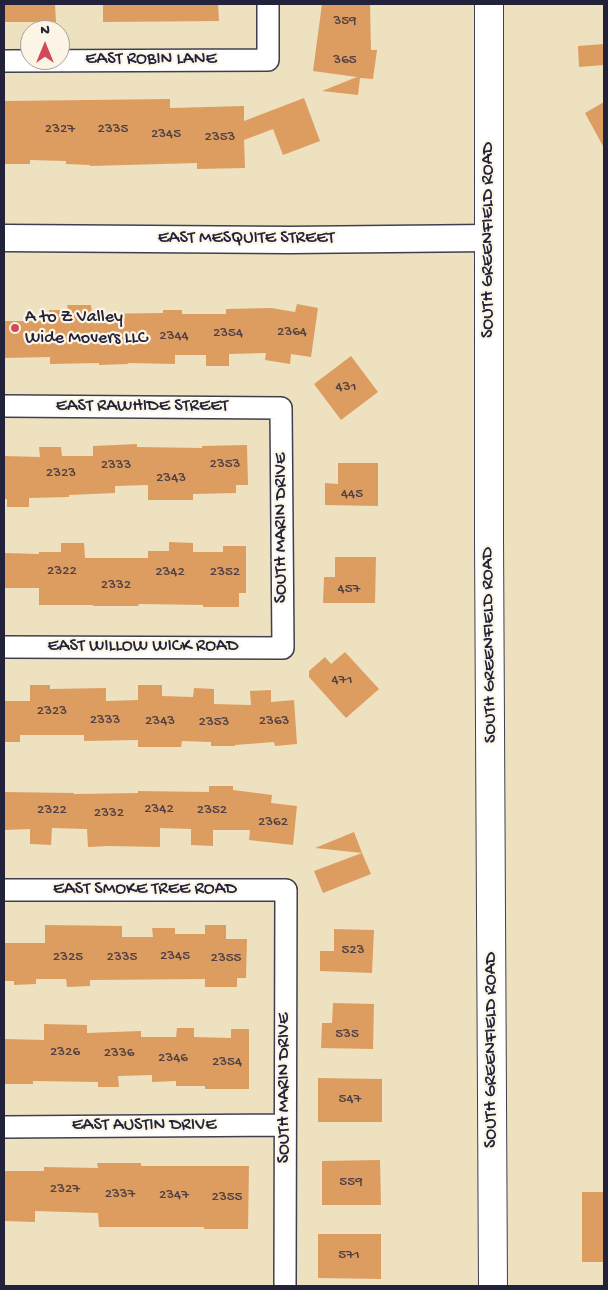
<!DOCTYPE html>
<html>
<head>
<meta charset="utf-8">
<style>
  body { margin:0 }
  #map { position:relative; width:608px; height:1290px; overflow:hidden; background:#ede1bf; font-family:"Gochi Hand",sans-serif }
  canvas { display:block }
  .frame { position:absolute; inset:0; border:5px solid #22223b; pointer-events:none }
  .north { position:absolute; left:20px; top:20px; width:50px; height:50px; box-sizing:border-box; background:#fcf5e5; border:1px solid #a5a1a1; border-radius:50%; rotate:0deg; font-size:14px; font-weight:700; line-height:20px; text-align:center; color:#22223b }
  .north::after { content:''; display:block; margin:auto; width:18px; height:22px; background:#d1495b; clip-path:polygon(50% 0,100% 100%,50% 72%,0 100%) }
</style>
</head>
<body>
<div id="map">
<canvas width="608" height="1290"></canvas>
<div class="frame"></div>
<div class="north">N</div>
</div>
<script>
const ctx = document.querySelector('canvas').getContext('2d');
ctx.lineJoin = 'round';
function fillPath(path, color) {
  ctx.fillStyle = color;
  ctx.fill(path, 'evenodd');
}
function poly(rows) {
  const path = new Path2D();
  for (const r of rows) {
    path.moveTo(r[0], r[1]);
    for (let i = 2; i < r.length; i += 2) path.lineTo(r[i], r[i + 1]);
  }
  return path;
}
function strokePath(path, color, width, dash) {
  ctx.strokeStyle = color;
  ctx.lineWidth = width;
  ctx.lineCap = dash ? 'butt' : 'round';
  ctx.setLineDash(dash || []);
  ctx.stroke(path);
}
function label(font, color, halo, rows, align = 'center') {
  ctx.font = font + ' "Gochi Hand",sans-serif';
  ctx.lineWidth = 4.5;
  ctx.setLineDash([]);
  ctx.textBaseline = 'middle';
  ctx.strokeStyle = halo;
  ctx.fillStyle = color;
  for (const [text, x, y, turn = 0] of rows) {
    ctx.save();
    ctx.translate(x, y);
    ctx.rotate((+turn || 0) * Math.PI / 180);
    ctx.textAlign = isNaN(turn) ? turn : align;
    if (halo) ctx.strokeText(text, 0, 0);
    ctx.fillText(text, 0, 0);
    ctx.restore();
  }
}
const building = poly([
  [4,4,55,4,56,22,4,22],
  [103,4,218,4,219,21,103,22],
  [322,4,370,4,371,50,377,50,373,79,360,78,358,95,322,91,357,77,313,71],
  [604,44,604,65,579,67,578,46],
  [304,98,320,141,283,155,273,129,244,140,245,168,197,169,197,163,90,166,90,165,66,164,66,161,30,160,30,164,4,164,4,101,170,99,170,108,244,106,244,121],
  [604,102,604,148,585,113],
  [297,304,318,308,311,357,291,354,290,364,265,360,266,353,229,354,229,366,206,366,206,355,175,355,175,364,128,363,128,364,99,365,99,363,50,364,50,357,4,358,4,321,49,321,49,310,68,310,67,305,91,305,92,314,163,313,163,310,182,310,182,314,226,314,226,309,271,308,295,312],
  [351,356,378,392,341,420,314,384],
  [137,444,137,447,202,448,202,446,247,445,248,485,236,485,236,493,193,494,193,500,148,500,148,485,115,486,115,493,69,495,69,497,29,498,29,507,7,507,7,499,4,499,4,456,40,457,39,447,61,447,62,456,93,456,93,446],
  [338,463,378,463,378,506,325,505,325,483,338,484],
  [169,542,193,543,193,552,223,552,223,546,246,546,246,593,239,593,239,607,203,607,203,605,139,604,138,606,93,606,93,605,39,605,39,588,4,588,4,553,39,554,39,552,61,552,61,543,84,543,85,558,148,558,148,551,169,551],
  [335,557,376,557,375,603,323,603,324,577,335,577],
  [345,652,379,689,346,718,309,677,309,671,325,657,331,664],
  [30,685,50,685,50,689,106,688,106,701,138,700,138,685,162,685,162,696,193,697,194,688,214,689,214,704,251,705,250,691,271,690,271,702,294,700,297,744,275,746,274,742,235,745,235,746,211,746,211,742,182,741,181,747,138,747,138,740,84,741,84,735,20,735,20,742,4,742,4,701,30,701],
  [209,786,233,786,233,790,272,795,271,803,297,806,293,845,249,840,250,830,213,830,213,846,191,845,191,829,160,828,160,847,109,846,88,847,87,829,52,828,51,845,30,844,30,829,4,830,4,792,74,793,74,794,138,793,138,791,209,792],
  [354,832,362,853,315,848],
  [362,853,371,874,323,893,314,871],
  [45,925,122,926,122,937,153,937,152,928,175,928,175,934,205,934,205,925,226,925,226,939,247,939,246,978,237,978,237,987,205,987,205,979,90,980,90,986,67,987,66,979,36,979,36,984,14,985,14,981,4,981,4,943,45,943],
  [334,929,374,930,372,973,320,971,320,951,334,951],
  [333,1003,374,1004,373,1049,321,1048,322,1023,332,1023],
  [44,1024,87,1025,87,1033,141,1031,141,1037,176,1037,177,1028,194,1028,194,1037,231,1038,231,1029,249,1029,249,1089,205,1089,205,1086,176,1086,176,1081,152,1082,152,1075,118,1076,119,1087,98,1087,98,1082,33,1081,33,1084,4,1084,4,1039,44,1040],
  [318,1078,382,1079,382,1122,318,1122],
  [380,1160,381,1205,322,1205,322,1161],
  [97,1163,141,1163,141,1166,249,1166,248,1229,204,1229,204,1227,99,1227,98,1213,35,1211,35,1222,4,1221,4,1171,44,1171,44,1167,98,1168],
  [582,1192,604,1192,604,1262,582,1262],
  [318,1234,381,1234,381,1279,318,1278]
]);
const minor = poly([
  [4,61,268,60,268,4],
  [4,406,281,408,283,648,4,647],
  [4,890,286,890,285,1286],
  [4,1127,285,1125]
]);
const tertiary = poly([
  [4,238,290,240,489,238]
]);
const secondary = poly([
  [489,4,489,539,493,1286]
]);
const markers = [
  [15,328,5,"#d1495b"]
];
const numberNames = [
  ["359",345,22],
  ["365",345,61],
  ["2327",60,130],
  ["2335",113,130],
  ["2345",166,135],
  ["2353",220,138],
  ["2364",292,333],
  ["2354",228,334],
  ["2344",174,337],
  ["431",346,388],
  ["2353",225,465],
  ["2333",116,466],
  ["2323",61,474],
  ["2343",171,479],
  ["445",352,495],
  ["2322",62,572],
  ["2342",170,573],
  ["2352",225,573],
  ["2332",116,586],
  ["457",349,590],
  ["471",342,681],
  ["2323",52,712],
  ["2333",105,721],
  ["2343",160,722],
  ["2363",274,722],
  ["2353",214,723],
  ["2342",159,810],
  ["2322",52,811],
  ["2352",212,811],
  ["2332",109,814],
  ["2362",273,823],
  ["523",353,951],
  ["2345",175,957],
  ["2325",68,958],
  ["2335",122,958],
  ["2355",226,959],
  ["535",347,1035],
  ["2326",65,1053],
  ["2336",119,1054],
  ["2346",173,1059],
  ["2354",227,1063],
  ["547",350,1100],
  ["559",351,1183],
  ["2327",65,1190],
  ["2337",120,1195],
  ["2347",174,1196],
  ["2355",227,1198],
  ["571",349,1256]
];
const streetNames = [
  ["EAST ROBIN LANE",151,60],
  ["EAST MESQUITE STREET",246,239],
  ["SOUTH GREENFIELD ROAD",489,240,-90],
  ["EAST RAWHIDE STREET",142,407],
  ["SOUTH MARIN DRIVE",282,528,-90],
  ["SOUTH GREENFIELD ROAD",490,645,-91],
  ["EAST WILLOW WICK ROAD",143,647],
  ["EAST SMOKE TREE ROAD",145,890],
  ["SOUTH GREENFIELD ROAD",492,1050,-90],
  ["SOUTH MARIN DRIVE",285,1088,-90],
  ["EAST AUSTIN DRIVE",144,1126]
];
const poiNames = [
  ["A to Z Valley",25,318],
  ["Wide Movers LLC",25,339]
];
fillPath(building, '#dd9d61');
strokePath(minor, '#403f4f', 24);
strokePath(tertiary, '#403f4f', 29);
strokePath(secondary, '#403f4f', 30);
strokePath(minor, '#fff', 21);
strokePath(tertiary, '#fff', 26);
strokePath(secondary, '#fff', 28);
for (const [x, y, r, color] of markers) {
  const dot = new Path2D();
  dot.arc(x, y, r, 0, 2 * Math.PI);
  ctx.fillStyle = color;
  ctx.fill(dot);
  strokePath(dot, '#fcf5e5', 2);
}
label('15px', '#514144', null, numberNames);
label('18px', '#22223b', '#fcf5e5', streetNames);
label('18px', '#22223b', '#fcf5e5', poiNames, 'left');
</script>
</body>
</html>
